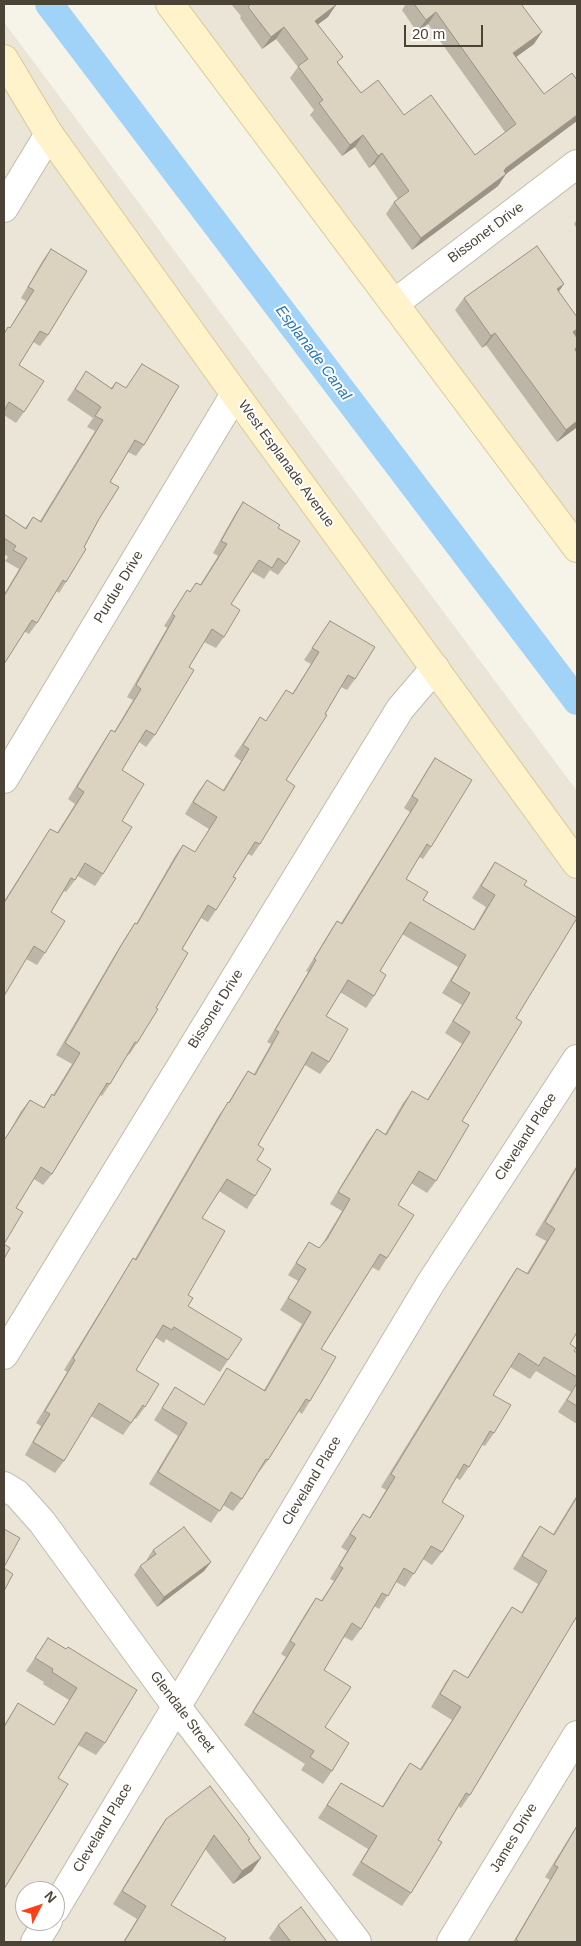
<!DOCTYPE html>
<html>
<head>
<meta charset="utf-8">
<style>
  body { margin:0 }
  #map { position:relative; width:581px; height:1946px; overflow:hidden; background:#f6f3e9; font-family:Arial,sans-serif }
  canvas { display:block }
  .frame { position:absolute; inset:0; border:5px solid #4b4436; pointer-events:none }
  .north { position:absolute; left:15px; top:1881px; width:50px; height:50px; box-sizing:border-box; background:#fff; border:1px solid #b7b4af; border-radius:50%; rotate:49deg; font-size:14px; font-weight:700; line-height:20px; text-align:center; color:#4b4436 }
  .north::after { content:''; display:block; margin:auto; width:18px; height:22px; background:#ff3f18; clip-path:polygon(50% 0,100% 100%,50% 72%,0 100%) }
  .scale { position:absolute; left:404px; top:25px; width:79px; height:22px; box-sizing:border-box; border:2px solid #4b4436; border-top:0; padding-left:6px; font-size:15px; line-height:18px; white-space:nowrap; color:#4b4436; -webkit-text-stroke:4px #fff; paint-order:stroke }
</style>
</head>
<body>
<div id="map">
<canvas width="581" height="1946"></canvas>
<div class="frame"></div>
<div class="north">N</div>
<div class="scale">20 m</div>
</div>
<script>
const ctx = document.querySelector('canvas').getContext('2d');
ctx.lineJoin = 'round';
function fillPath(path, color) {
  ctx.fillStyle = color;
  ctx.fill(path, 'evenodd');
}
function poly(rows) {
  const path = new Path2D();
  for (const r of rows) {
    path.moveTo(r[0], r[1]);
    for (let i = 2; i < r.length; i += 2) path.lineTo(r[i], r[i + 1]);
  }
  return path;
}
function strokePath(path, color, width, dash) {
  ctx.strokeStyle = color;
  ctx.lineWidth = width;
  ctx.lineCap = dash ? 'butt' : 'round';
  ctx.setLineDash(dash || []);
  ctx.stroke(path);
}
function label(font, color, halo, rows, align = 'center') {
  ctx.font = font + ' Arial,sans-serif';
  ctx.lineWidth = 4;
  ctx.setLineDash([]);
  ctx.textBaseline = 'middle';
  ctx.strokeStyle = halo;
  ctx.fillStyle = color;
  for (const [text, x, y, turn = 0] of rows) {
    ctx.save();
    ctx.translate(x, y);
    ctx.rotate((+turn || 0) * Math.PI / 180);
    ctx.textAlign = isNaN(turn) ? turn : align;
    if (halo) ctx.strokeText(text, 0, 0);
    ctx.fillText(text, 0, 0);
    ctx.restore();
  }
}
const residential = poly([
  [162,4,577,4,577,546],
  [4,22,577,791,577,1942,4,1942],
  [25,1891,55,1891,55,1921,25,1921]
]);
const canal = poly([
  [49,4,577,701]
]);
const street = poly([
  [4,208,49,134],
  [395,303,577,164],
  [4,779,235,394],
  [4,1355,400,709,435,668],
  [4,1486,17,1494,42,1522,176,1706,357,1942],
  [55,1909,430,1284,577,1059],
  [35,1942,48,1921],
  [451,1942,577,1735]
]);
const secondary = poly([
  [170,4,577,548],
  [4,59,49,134,235,394,577,864]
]);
const wall = poly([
  [231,4,335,4,328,17,317,25,338,63,361,93,404,115,475,155,505,132,428,24,417,32,402,10,406,4,521,4,534,44,516,57,544,94,506,174,498,186,412,250,386,214,394,202,398,199,374,164,369,168,355,147,342,156,310,115,314,110,290,78,298,67,276,39,262,49,240,18,241,16],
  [577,220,577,228,574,224],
  [51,249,48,335,40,346,33,342,19,365,24,412,16,423,4,415,4,334,10,328,26,301,21,298,43,260],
  [559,292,577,317,577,333,575,336,577,338,577,350,576,352,577,353,577,429,576,428,557,442,486,345,482,348,455,310,464,298],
  [142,364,144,445,136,456,128,452,110,482,99,519,66,582,59,593,56,591,37,623,29,634,24,631,4,664,4,594,19,569,5,561,8,557,4,554,4,514,25,528,33,517,40,521,95,431,87,427,93,418,67,400,86,371,111,388,116,382,126,388],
  [243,502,278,528,286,564,278,575,270,570,264,579,252,572,231,604,224,637,216,648,204,642,189,667,155,735,146,747,139,742,122,770,122,821,103,874,95,886,78,876,66,892,64,891,51,912,45,953,37,965,26,959,4,996,4,901,50,829,57,833,75,804,68,799,103,742,111,730,114,732,133,700,127,697,167,628,164,626,187,590,190,592,196,583,200,585,218,556,213,553,235,514],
  [330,621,355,679,347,690,341,687,286,780,260,844,252,856,248,854,233,877,216,910,208,922,201,918,182,949,156,1008,137,1043,129,1055,128,1054,110,1084,102,1096,100,1095,52,1174,43,1185,34,1179,16,1208,5,1139,21,1111,30,1100,43,1108,52,1094,53,1095,72,1064,56,1055,114,956,127,935,135,923,136,924,175,856,183,845,195,852,209,829,185,814,198,792,207,780,223,790,241,761,234,756,260,717,266,721,286,690,292,694,311,664,304,660],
  [435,758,431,847,423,859,419,857,406,879,423,900,473,930,486,907,472,898,487,874,495,862,524,885,516,1018,462,1121,436,1181,427,1193,411,1183,398,1205,387,1258,379,1271,372,1267,321,1349,310,1401,302,1414,298,1411,268,1460,259,1472,258,1472,242,1499,233,1511,223,1505,211,1523,149,1484,178,1436,154,1420,175,1387,204,1405,227,1368,264,1390,302,1324,280,1310,298,1281,288,1275,309,1242,319,1248,321,1246,342,1211,330,1204,368,1141,377,1129,385,1134,403,1103,412,1091,427,1100,462,1044,445,1033,462,1005,442,993,458,967,402,934,380,971,374,996,366,1008,340,992,326,1016,329,1062,320,1074,305,1065,258,1145,255,1196,247,1209,219,1191,202,1218,188,1295,188,1306,228,1360,220,1372,166,1339,164,1343,155,1337,136,1370,145,1407,136,1419,135,1418,123,1435,91,1416,64,1461,55,1473,25,1455,41,1426,36,1423,67,1372,64,1370,125,1271,133,1258,135,1259,219,1115,228,1103,240,1083,248,1071,254,1074,271,1044,267,1042,308,972,306,971,329,933,337,921,341,923,410,812,404,808,427,770],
  [577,1165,577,1332,570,1344,574,1351,577,1353,577,1424,558,1412,571,1392,536,1371,530,1379,510,1367,493,1395,494,1433,485,1446,482,1445,469,1467,460,1480,456,1478,442,1502,442,1552,432,1565,423,1559,405,1587,396,1582,379,1609,374,1606,361,1629,352,1641,344,1637,324,1670,325,1727,332,1771,323,1784,301,1770,305,1764,244,1725,286,1657,281,1654,307,1611,316,1598,321,1601,334,1581,330,1579,347,1551,341,1547,354,1527,363,1514,369,1518,386,1490,381,1487,508,1281,517,1268,527,1273,546,1241,535,1235],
  [577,1495,577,1616,470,1795,461,1808,458,1806,438,1840,411,1893,402,1906,352,1875,368,1849,318,1818,341,1783,382,1807,401,1776,410,1763,420,1769,452,1720,431,1707,445,1683,454,1670,467,1678,503,1620,512,1607,521,1613,538,1584,513,1569,531,1539,540,1526,553,1534],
  [153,1550,211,1562,204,1571,157,1607,134,1575,140,1566,147,1561,147,1559],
  [48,1638,66,1649,105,1743,96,1755,78,1745,58,1778,4,1889,4,1725,18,1703,54,1725,69,1700,43,1684,44,1682,26,1671],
  [166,1819,248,1841,252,1871,233,1884,205,1849,171,1905,223,1942,123,1942,137,1919,113,1904,157,1832],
  [577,1825,577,1942,513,1942,550,1880,545,1877],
  [278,1925,327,1942,272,1942,269,1938]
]);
const shadedWall = poly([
  [336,5,328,17,306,33,315,21],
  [436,12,428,24,417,32,426,20],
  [284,27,276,39,262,49,271,37],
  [542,32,534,44,505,65,513,53],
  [577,115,577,121,498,180,506,174,498,186,412,250,421,238,506,168],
  [363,135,355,147,342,156,350,145],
  [382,153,374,164,369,168,378,156],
  [564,284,555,297,557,289],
  [577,329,577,333,574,337,573,332],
  [495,333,486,345,482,348,491,336],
  [577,421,577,427,576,428,557,442,566,430],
  [211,1562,204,1571,157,1607,164,1597],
  [261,1858,252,1871,233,1884,242,1871]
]);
const building = poly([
  [249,4,335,4,336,5,315,21,343,57,337,62,361,93,378,80,404,115,431,95,475,155,516,124,436,12,426,20,414,4,521,4,542,32,513,53,544,94,572,73,577,80,577,115,506,168,504,171,506,174,421,238,394,202,409,191,382,153,378,156,363,135,350,145,319,103,323,100,298,66,308,59,284,27,271,37,248,7,250,5,249,4],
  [537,246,564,284,557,289,577,317,577,329,573,332,577,338,577,347,575,349,577,353,577,421,566,430,495,333,491,336,464,298,537,246],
  [51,249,87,271,48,335,40,331,19,365,44,381,24,412,9,402,4,411,4,334,8,327,10,328,34,290,28,287,51,249],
  [142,364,179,386,144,445,135,440,110,482,119,487,99,519,84,547,86,549,66,582,63,580,37,623,32,620,4,664,4,596,27,558,13,550,16,546,4,538,4,514,26,529,33,517,41,522,103,420,95,416,101,407,75,389,86,371,112,389,116,382,126,388,142,364],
  [243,502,280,525,278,528,300,541,286,564,278,558,272,568,259,560,231,604,240,610,224,637,212,629,189,667,194,670,155,735,146,730,122,770,144,784,122,821,132,827,103,874,85,863,75,880,71,878,51,912,65,921,45,953,34,946,4,996,4,903,50,829,58,833,84,792,77,787,111,730,115,732,141,689,136,685,175,616,172,614,187,590,190,592,196,583,201,585,227,544,221,541,243,502],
  [330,621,375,647,355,679,348,675,325,714,327,715,286,780,295,786,260,844,255,842,233,877,236,878,216,910,208,905,182,949,188,953,156,1008,158,1009,137,1043,135,1042,110,1084,107,1083,52,1174,41,1167,16,1208,23,1212,4,1244,4,1138,5,1139,30,1100,44,1108,52,1094,54,1096,80,1053,65,1043,122,944,135,923,137,924,183,845,195,852,217,817,193,802,207,780,224,791,249,749,243,745,260,717,266,721,286,690,293,694,319,652,312,648,330,621],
  [435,758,472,780,431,847,427,844,406,879,428,892,423,900,474,930,495,895,481,886,495,862,527,881,524,885,577,918,516,1018,522,1022,462,1121,469,1125,436,1181,419,1171,398,1205,414,1215,387,1258,380,1254,321,1349,336,1357,310,1401,306,1399,268,1460,266,1459,242,1499,231,1492,220,1511,158,1472,187,1423,162,1408,175,1387,204,1405,227,1368,265,1391,311,1312,288,1298,306,1269,296,1263,309,1242,319,1248,327,1239,350,1199,338,1192,377,1129,386,1135,412,1091,428,1100,470,1032,453,1021,470,993,451,981,466,955,410,922,380,971,386,975,374,996,348,980,326,1016,348,1029,329,1062,312,1052,258,1145,264,1149,257,1160,271,1169,255,1196,227,1179,202,1218,225,1231,188,1295,193,1298,188,1306,242,1339,228,1360,174,1327,172,1330,163,1325,136,1370,159,1384,145,1407,143,1405,131,1423,99,1403,64,1461,33,1442,50,1414,45,1411,75,1360,73,1358,133,1258,136,1260,228,1102,229,1103,248,1071,255,1075,279,1032,275,1030,316,960,314,959,337,921,342,924,418,800,412,796,435,758],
  [577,1167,577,1332,570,1344,576,1348,574,1351,577,1353,577,1377,544,1357,539,1366,519,1353,493,1395,511,1405,494,1433,490,1431,469,1467,464,1464,442,1502,464,1516,442,1552,431,1546,414,1574,404,1568,388,1596,382,1593,361,1629,352,1623,324,1670,351,1687,325,1727,349,1743,332,1771,310,1757,314,1751,253,1712,295,1644,290,1641,316,1598,322,1601,343,1568,339,1566,356,1538,350,1534,363,1514,370,1518,395,1477,391,1474,517,1268,528,1274,555,1229,545,1222,577,1167],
  [4,1244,10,1248,4,1259,4,1244],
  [577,1383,577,1406,567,1400,577,1383],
  [577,1497,577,1616,470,1795,466,1793,438,1840,442,1842,411,1893,361,1862,377,1836,327,1805,341,1783,383,1807,410,1763,421,1770,461,1707,440,1694,454,1670,468,1678,512,1607,522,1613,547,1571,522,1556,540,1526,554,1535,577,1497],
  [184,1527,211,1562,164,1597,140,1566,156,1554,153,1550,184,1527],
  [4,1529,20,1538,4,1567,4,1529],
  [4,1568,13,1574,4,1591,4,1568],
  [48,1638,66,1649,68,1647,137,1690,105,1743,86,1732,58,1778,68,1784,4,1889,4,1727,18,1703,54,1725,77,1688,52,1672,53,1669,35,1658,48,1638],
  [210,1786,250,1839,248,1840,261,1858,242,1871,214,1835,171,1905,226,1938,223,1942,124,1942,146,1906,122,1891,166,1819,210,1786],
  [577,1826,577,1942,517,1942,518,1941,516,1939,558,1867,554,1865,577,1826],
  [301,1907,327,1942,291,1942,278,1925,301,1907]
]);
const streetNames = [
  ["Bissonet Drive",486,233,-37],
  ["West Esplanade Avenue",286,464,54],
  ["Purdue Drive",119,587,-59],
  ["Bissonet Drive",216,1009,-58],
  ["Cleveland Place",526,1137,-57],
  ["Cleveland Place",312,1481,-59],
  ["Glendale Street",182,1712,53],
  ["Cleveland Place",103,1828,-59],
  ["James Drive",514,1838,-59]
];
const waterNames = [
  ["Esplanade Canal",313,353,53]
];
fillPath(residential, '#ebe5d7');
strokePath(canal, '#a1d2f8', 28);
strokePath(street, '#c3bbab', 30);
strokePath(secondary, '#dbc995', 30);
strokePath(street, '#fff', 28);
strokePath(secondary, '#fff3cb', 28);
fillPath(wall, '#bdb5a5');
fillPath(shadedWall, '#9a9386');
fillPath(building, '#dcd2c0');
strokePath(building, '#9a9386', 1);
label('14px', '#4b4436', '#fff', streetNames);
label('italic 15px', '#27b', '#fff', waterNames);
</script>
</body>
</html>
